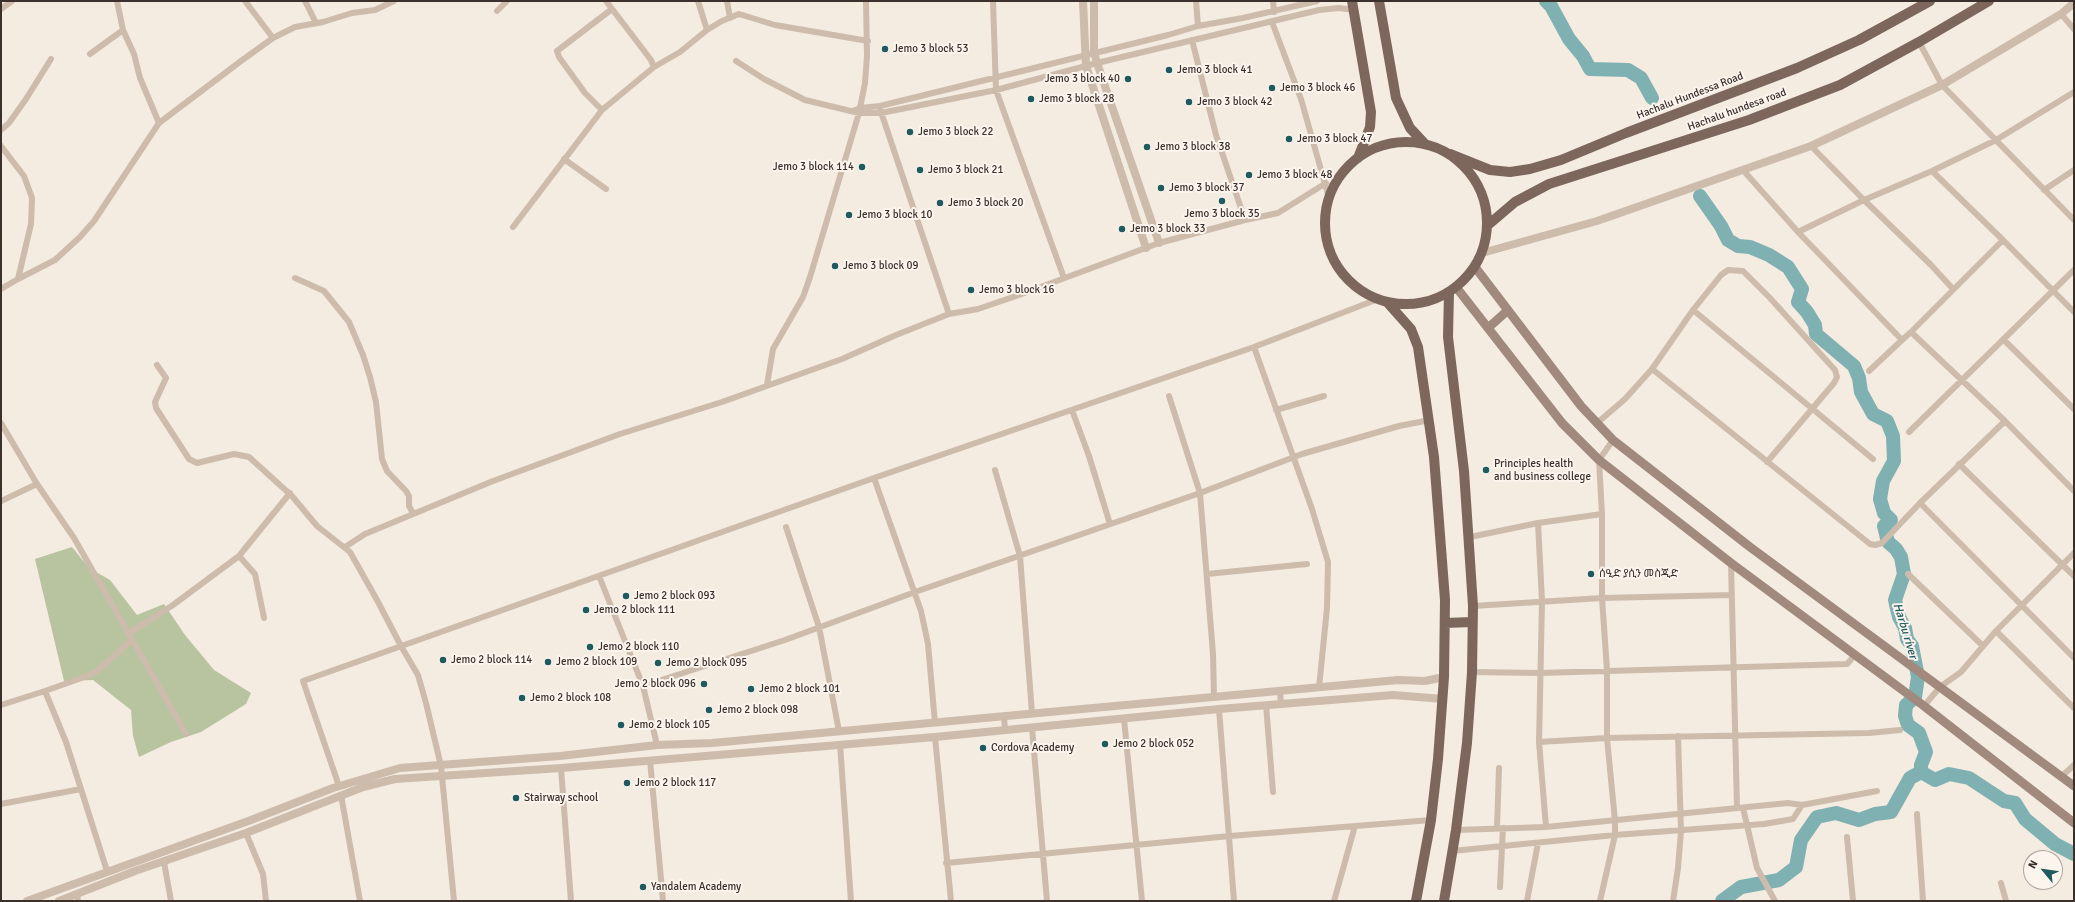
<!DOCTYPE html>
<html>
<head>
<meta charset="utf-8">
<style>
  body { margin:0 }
  #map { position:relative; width:2075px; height:902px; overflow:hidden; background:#f4ebe1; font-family:Signika,sans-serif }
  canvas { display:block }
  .frame { position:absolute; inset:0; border:2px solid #3b302b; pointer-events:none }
  .north { position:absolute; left:2023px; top:850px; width:40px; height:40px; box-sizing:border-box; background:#fbf5ee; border:1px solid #aea6a0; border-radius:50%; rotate:299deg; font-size:11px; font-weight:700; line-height:16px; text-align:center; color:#3b302b }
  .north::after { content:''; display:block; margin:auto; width:14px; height:18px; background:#1f5a5e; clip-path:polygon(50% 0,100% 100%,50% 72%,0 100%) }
</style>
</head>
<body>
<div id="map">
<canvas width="2075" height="902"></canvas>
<div class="frame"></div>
<div class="north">N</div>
</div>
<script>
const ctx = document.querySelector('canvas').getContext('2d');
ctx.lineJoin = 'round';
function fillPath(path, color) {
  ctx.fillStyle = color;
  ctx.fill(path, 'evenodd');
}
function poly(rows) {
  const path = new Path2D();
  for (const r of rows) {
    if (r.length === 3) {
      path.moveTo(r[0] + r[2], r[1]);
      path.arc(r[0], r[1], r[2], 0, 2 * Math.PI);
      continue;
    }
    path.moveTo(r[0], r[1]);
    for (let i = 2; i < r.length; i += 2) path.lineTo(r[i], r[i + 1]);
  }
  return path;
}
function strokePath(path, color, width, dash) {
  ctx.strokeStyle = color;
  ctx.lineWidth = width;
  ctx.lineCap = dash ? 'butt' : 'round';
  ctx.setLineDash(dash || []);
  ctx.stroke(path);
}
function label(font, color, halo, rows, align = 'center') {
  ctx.font = font + ' Signika,"Noto Sans Ethiopic",sans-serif';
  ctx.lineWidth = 4;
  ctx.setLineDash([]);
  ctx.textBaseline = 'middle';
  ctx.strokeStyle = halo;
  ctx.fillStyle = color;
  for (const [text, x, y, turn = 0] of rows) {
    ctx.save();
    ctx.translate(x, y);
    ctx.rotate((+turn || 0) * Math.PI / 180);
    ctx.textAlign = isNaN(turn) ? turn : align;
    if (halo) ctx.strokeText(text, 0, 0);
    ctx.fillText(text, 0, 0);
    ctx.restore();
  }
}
const green = poly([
  [72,547,89,568,110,580,137,615,164,604,185,635,214,670,251,693,246,704,201,732,171,742,139,757,133,736,131,710,93,680,64,681,35,559]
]);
const river = poly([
  [1546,1,1551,6,1569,39,1583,56,1590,69,1628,70,1641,78,1652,98],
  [1700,196,1721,226,1728,240,1738,246,1750,247,1769,255,1788,267,1802,289,1798,302,1807,312,1815,325,1816,334,1854,366,1859,378,1861,392,1873,414,1887,421,1893,436,1894,461,1883,481,1880,499,1884,513,1891,520,1884,526,1888,542,1896,549,1901,557,1904,574,1895,600,1899,617,1905,628,1907,639,1912,646,1918,677,1915,697,1906,705,1905,716,1908,725,1919,733,1926,752,1921,765,1921,772,1935,780,1949,774,1969,778,2004,801,2015,803,2025,819,2055,844,2074,854],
  [1722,901,1741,887,1779,880,1796,867,1801,840,1817,817,1836,813,1859,820,1875,814,1891,812,1910,778,1921,772]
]);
const minor = poly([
  [117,1,123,30,134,54,140,78,159,123],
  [245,1,273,38],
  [305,1,316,23],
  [606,1,651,60,654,67],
  [698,1,707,30],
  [727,1,730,18],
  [993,1,996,90,1064,278],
  [1196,1,1198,26],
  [1273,1,1274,12],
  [1,9,12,1],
  [497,11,507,1],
  [2061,14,2074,29],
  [1272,22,1301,99,1329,198],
  [1919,42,1942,85,2074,220],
  [90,54,123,30],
  [736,61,764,79,805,100,859,113,881,113,996,90,1097,63,1319,10,1339,8,1354,10],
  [880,109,949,314],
  [602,110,585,93,559,57,557,51,612,9],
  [853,111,860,108,880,106,1168,35,1198,26,1243,18,1317,1],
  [1,130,9,123,26,99,51,59],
  [1,146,24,176,32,198,31,224,18,279,1,289],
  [1811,146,1864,200,1932,171],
  [564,159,606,189],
  [1743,170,1798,232,1902,340,1869,371],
  [2044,190,2074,170],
  [1245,220,1278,213,1326,183],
  [513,227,602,110,654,67,680,52,707,30,722,21,739,14,775,25,868,41],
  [1798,232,1864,200,1931,265,1953,289],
  [2003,240,2074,312],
  [295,278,324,291,349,322,363,355,370,377,376,402,382,459,387,471,406,491,409,496,409,506,413,513],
  [18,279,55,260,80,237,94,221,159,123,241,61,273,38,295,27,323,22,352,13,375,10,394,1],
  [1693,310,1873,459],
  [1911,332,2003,240,1932,171,1996,140,2074,92],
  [1902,340,1911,332,2005,421,2074,491],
  [2004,340,2074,409],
  [1254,347,1312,509,1328,562,1327,608,1319,688],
  [157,365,166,378,155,402,156,408,189,459,197,463,234,454,249,457,292,496,317,526,350,552,377,600,401,646,418,675,426,703,441,766,454,901],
  [1652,369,1870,544,1875,545,1882,543,1920,503,2005,421],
  [767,385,773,349,803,297,810,277,859,113,865,83,867,56,866,1],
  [1169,396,1200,493,1302,454,1399,426,1430,420],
  [1072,410,1089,456,1110,524],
  [1276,410,1324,396],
  [1,423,37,484,74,538,186,734],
  [1596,424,1625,399,1652,369,1693,310,1721,275,1728,270,1743,271,1770,298,1835,370,1837,377,1834,383,1767,462],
  [1909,432,2074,270],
  [1959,464,2074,576],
  [995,470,1020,556,1032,713],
  [874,478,921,611,928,644,935,723],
  [1,501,37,484],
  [1920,503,2074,658],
  [1538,523,1542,601,1539,742,1546,827],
  [786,527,819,627,839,731],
  [1470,537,1538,523,1602,514],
  [345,547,365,534,493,481,620,434,722,402,842,359,896,335,949,314,978,309,1019,295,1159,243,1245,220,1216,135,1192,40],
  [239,556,255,574,264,618],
  [1731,563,1737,808],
  [1207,574,1307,564],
  [1908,574,1983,646],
  [599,576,643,686,657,745],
  [1473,606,1602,598,1732,595],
  [1996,631,2074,708],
  [128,634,173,605,239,556,290,493],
  [1472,672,1540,673,1847,664,1855,655],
  [643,686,785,640,915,592,1200,493,1213,654,1214,697],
  [45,691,66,742,107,871],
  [1280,692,1281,704],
  [1,705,45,691,90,675,98,670,132,640],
  [1266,705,1273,792],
  [1924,706,1940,687,1961,672,1996,631,2074,553],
  [1219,709,1234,901],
  [1004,716,1005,731],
  [1124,719,1142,901],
  [1032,728,1047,901],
  [935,737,951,901],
  [1539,742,1607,738,1869,733,1900,730],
  [840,744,851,901],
  [650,760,663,901],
  [561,768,571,901],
  [2061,777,2074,765],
  [339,786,303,681,874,478,1254,347,1378,299],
  [341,795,360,901],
  [1,804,81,789],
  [1743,808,1757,868,1775,901],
  [1917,814,1923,901],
  [1497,828,1499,768],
  [1456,830,1546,827,1788,803,1802,805,1877,791],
  [246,833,263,874,266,901],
  [1847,837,1853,901],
  [1452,851,1615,835,1764,824,1793,819,1802,805],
  [164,862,171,901],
  [946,863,1230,836,1431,820],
  [2001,883,2006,901],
  [1500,887,1503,828],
  [77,895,78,901],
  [1334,901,1355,826],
  [1527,901,1538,843],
  [1600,901,1615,835,1615,821,1607,738,1607,670,1602,598,1602,514,1599,460,1613,440],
  [1673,901,1678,868,1681,831,1678,736]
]);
const tertiary = poly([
  [1083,1,1086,66,1146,248],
  [1094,1,1094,52,1097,63,1159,243],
  [1482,253,1597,221,1811,146,1942,85,2061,14,2074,3],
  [27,901,251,820,333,788,400,768,560,756,657,745,712,743,1398,680,1425,681,1444,677],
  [59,901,135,871,246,833,363,787,395,779,561,768,935,737,1219,709,1393,695,1443,699]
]);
const secondary = poly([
  [1475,267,1581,406,1613,440,1750,547,2074,786],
  [1456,287,1562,423,1599,460,1731,563,1924,706,2074,823],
  [1488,328,1507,311]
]);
const primary = poly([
  [1352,1,1371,112,1370,127,1358,158],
  [1379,1,1396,98,1410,128,1424,143],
  [1406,223,81],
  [1450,154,1490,170,1510,172,1530,169,1561,160,1626,133,1797,68,1859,40,1930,1],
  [1488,225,1515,202,1549,184,1749,120,1840,85,1919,42,1989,1],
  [1387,302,1411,329,1418,347,1434,457,1445,600,1444,677,1438,759,1431,820,1416,901],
  [1445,623,1472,622],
  [1444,901,1456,830,1467,743,1472,672,1473,606,1464,471,1448,337,1449,292]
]);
const markers = [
  [885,49,4,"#1f5a5e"],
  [1169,70,4,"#1f5a5e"],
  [1128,79,4,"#1f5a5e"],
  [1272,88,4,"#1f5a5e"],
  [1031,99,4,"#1f5a5e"],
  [1189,102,4,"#1f5a5e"],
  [910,132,4,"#1f5a5e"],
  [1289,139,4,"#1f5a5e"],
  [1147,147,4,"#1f5a5e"],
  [862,167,4,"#1f5a5e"],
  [920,170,4,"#1f5a5e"],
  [1249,175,4,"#1f5a5e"],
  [1161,188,4,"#1f5a5e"],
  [1222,201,4,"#1f5a5e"],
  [940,203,4,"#1f5a5e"],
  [849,215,4,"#1f5a5e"],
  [1122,229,4,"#1f5a5e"],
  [835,266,4,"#1f5a5e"],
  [971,290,4,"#1f5a5e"],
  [1486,470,4,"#1f5a5e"],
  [1591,574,4,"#1f5a5e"],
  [626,596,4,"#1f5a5e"],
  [586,610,4,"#1f5a5e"],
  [590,647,4,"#1f5a5e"],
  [443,660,4,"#1f5a5e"],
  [548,662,4,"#1f5a5e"],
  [658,663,4,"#1f5a5e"],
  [704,684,4,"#1f5a5e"],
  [751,689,4,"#1f5a5e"],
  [522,698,4,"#1f5a5e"],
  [709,710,4,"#1f5a5e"],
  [621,725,4,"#1f5a5e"],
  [1105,744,4,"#1f5a5e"],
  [983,748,4,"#1f5a5e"],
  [627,783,4,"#1f5a5e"],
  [516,798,4,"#1f5a5e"],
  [643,887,4,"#1f5a5e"]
];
const poiNames = [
  ["Jemo 3 block 53",893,49],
  ["Jemo 3 block 41",1177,70],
  ["Jemo 3 block 40",1120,79,"right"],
  ["Jemo 3 block 46",1280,88],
  ["Jemo 3 block 28",1039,99],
  ["Jemo 3 block 42",1197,102],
  ["Jemo 3 block 22",918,132],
  ["Jemo 3 block 47",1297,139],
  ["Jemo 3 block 38",1155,147],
  ["Jemo 3 block 114",854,167,"right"],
  ["Jemo 3 block 21",928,170],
  ["Jemo 3 block 48",1257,175],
  ["Jemo 3 block 37",1169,188],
  ["Jemo 3 block 20",948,203],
  ["Jemo 3 block 35",1222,214,"center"],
  ["Jemo 3 block 10",857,215],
  ["Jemo 3 block 33",1130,229],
  ["Jemo 3 block 09",843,266],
  ["Jemo 3 block 16",979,290],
  ["Principles health",1494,464],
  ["and business college",1494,477],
  ["ሰዒድ ያሲን መስጂድ",1599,574],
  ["Jemo 2 block 093",634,596],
  ["Jemo 2 block 111",594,610],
  ["Jemo 2 block 110",598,647],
  ["Jemo 2 block 114",451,660],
  ["Jemo 2 block 109",556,662],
  ["Jemo 2 block 095",666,663],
  ["Jemo 2 block 096",696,684,"right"],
  ["Jemo 2 block 101",759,689],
  ["Jemo 2 block 108",530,698],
  ["Jemo 2 block 098",717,710],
  ["Jemo 2 block 105",629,725],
  ["Jemo 2 block 052",1113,744],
  ["Cordova Academy",991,748],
  ["Jemo 2 block 117",635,783],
  ["Stairway school",524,798],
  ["Yandalem Academy",651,887]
];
const streetNames = [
  ["Hachalu Hundessa Road",1690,96,-21],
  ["Hachalu hundesa road",1737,110,-20]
];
const waterNames = [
  ["Harbu river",1905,631,73]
];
fillPath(green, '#b8c4a0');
strokePath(river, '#7fb0b2', 14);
strokePath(minor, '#cdbbac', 6);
strokePath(tertiary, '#cdbbac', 8);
strokePath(secondary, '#a18a7d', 9);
strokePath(primary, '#7d675c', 10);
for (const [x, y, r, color] of markers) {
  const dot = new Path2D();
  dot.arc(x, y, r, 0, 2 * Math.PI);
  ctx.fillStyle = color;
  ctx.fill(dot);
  strokePath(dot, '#fbf5ee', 1.5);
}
label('11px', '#3b302b', '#fbf5ee', poiNames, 'left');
label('11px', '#3b302b', '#fbf5ee', streetNames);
label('italic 12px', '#1f5a5e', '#fbf5ee', waterNames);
</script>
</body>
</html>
